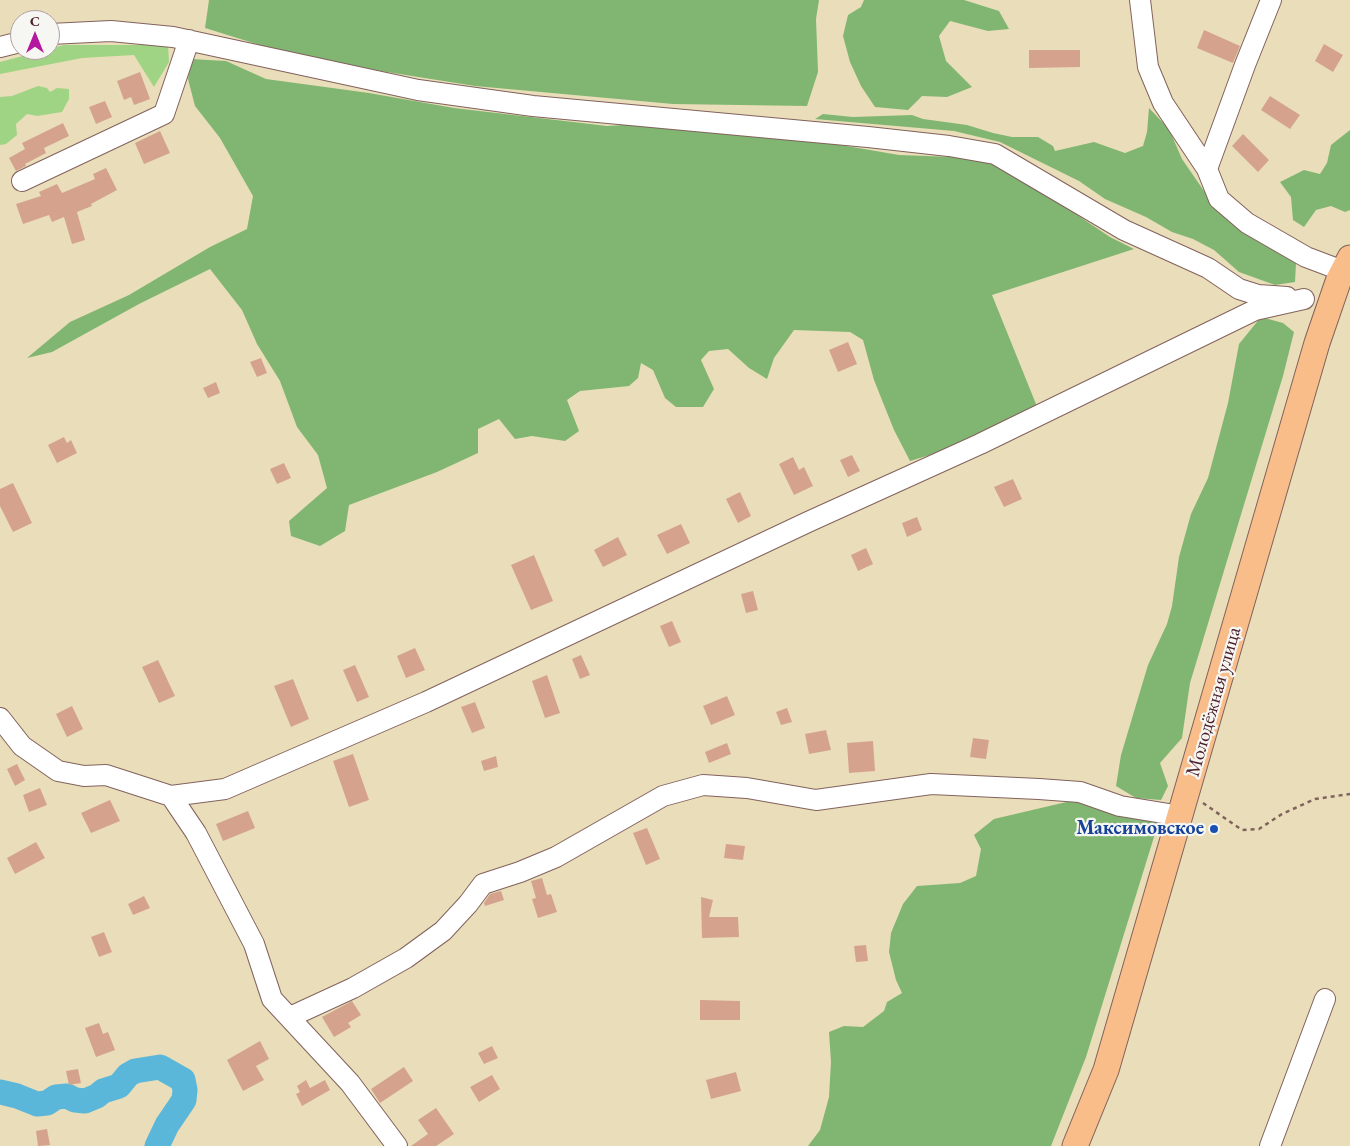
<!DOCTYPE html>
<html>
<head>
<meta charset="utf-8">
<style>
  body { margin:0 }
  #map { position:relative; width:1350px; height:1146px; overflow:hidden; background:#e9deb9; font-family:"EB Garamond",serif }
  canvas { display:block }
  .north { position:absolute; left:10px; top:10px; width:50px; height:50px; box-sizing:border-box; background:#f6f6f2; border:1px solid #b1a0a2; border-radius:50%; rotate:0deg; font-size:14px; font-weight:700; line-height:20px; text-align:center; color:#4a1f2b }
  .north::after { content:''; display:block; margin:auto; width:18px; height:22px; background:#b5179e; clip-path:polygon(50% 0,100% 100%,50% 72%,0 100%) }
</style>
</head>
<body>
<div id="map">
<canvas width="1350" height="1146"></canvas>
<div class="north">С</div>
</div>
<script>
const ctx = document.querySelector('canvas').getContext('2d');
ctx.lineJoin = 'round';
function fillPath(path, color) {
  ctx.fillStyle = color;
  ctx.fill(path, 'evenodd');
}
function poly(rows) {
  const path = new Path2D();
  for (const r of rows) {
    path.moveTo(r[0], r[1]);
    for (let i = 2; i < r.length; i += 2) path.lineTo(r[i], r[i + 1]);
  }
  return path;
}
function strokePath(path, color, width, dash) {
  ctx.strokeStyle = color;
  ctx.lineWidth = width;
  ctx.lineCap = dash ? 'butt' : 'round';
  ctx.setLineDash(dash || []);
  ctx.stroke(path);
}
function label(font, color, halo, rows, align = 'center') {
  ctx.font = font + ' "EB Garamond",serif';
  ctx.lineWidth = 4.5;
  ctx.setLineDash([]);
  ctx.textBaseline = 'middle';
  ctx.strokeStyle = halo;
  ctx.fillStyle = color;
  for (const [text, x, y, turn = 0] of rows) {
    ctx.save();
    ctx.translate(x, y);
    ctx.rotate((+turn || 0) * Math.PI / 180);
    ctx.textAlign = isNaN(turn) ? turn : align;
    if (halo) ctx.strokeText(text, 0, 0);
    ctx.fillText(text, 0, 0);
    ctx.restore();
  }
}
const green = poly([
  [64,45,168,45,169,62,154,87,134,55,82,58,0,74,0,62],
  [38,86,47,88,50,92,57,88,69,89,69,99,62,112,37,116,27,114,16,124,17,135,6,144,0,145,0,97,12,96]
]);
const forest = poly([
  [209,0,819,0,816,19,818,72,807,106,673,104,475,86,305,59,205,28],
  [864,0,964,0,999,11,1009,29,988,31,950,21,939,36,946,61,972,87,947,97,922,96,908,110,875,107,861,86,850,62,843,36,848,15,861,7],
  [191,59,226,61,266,79,369,93,454,108,607,126,657,123,784,132,841,145,899,155,981,158,1007,168,1110,237,1134,249,992,295,1038,409,943,451,910,461,894,430,874,380,863,340,850,332,794,330,774,358,767,379,749,368,728,349,709,351,701,360,714,389,703,407,676,407,665,398,653,370,641,363,638,378,629,386,580,391,567,400,579,431,565,441,532,436,515,439,499,419,478,429,478,453,437,472,349,505,345,531,320,546,291,536,289,521,327,488,318,455,297,427,280,381,257,344,242,310,210,269,139,304,52,352,27,358,70,322,129,295,210,247,247,229,253,196,220,138,195,106,188,79],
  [1149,108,1169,129,1182,159,1215,207,1259,242,1296,263,1295,282,1275,285,1239,272,1214,250,1193,239,1172,232,1146,217,1105,199,1079,181,1000,142,954,131,815,119,823,114,853,117,912,115,923,119,967,125,993,133,1012,137,1038,137,1053,146,1055,151,1094,142,1125,153,1143,146,1147,132],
  [1350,130,1350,210,1345,212,1331,206,1316,210,1304,227,1293,220,1291,197,1280,182,1304,170,1320,174,1327,163,1331,145],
  [1261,317,1283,323,1294,332,1283,376,1190,683,1182,738,1160,763,1168,786,1161,800,1136,798,1116,786,1121,755,1148,665,1167,624,1172,606,1179,557,1191,514,1208,478,1228,403,1239,344],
  [1075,800,1109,813,1140,815,1158,824,1086,1057,1051,1146,808,1146,820,1130,829,1097,831,1062,829,1032,844,1026,863,1027,884,1011,887,1002,902,993,896,980,889,952,891,933,903,904,917,886,960,883,976,876,981,849,974,835,994,819]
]);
const river = poly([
  [0,1092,17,1096,37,1104,47,1103,56,1097,67,1096,75,1100,85,1101,97,1096,103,1091,119,1086,128,1075,135,1071,160,1067,183,1080,185,1090,184,1100,167,1125,157,1146]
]);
const building = poly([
  [1204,30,1240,46,1233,63,1197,48],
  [1324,44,1343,55,1333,72,1315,61],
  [1029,50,1080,50,1080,67,1029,68],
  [140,72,150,99,134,105,131,97,124,100,117,81],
  [1270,96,1300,115,1290,129,1261,110],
  [105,101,112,117,96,124,89,107],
  [63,123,69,136,44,148,46,153,25,164,26,166,16,171,9,158,25,149,22,143],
  [160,131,170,153,144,164,135,143],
  [1243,134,1269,160,1258,172,1232,146],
  [106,168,117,190,91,204,92,206,77,212,85,240,72,244,64,217,52,222,49,215,23,224,16,204,41,196,39,192,57,184,62,193,95,179,93,174],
  [848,342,857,364,838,372,829,350],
  [261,358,267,373,257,377,250,362],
  [216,382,220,393,208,398,203,388],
  [64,437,67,443,71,440,77,453,57,463,48,445],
  [852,455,860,471,848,477,840,460],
  [793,457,799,470,804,467,813,486,794,495,779,464],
  [284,463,291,478,277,484,270,469],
  [1013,479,1022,499,1004,507,994,487],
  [13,483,32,523,13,532,0,506,0,489],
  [740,492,751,516,738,523,726,499],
  [917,517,922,530,907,537,902,523],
  [681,524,690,543,667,554,657,535],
  [618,537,627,555,603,567,594,550],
  [866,548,873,564,858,571,851,555],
  [534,555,553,601,531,610,511,565],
  [753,591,758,610,746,613,741,594],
  [672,621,681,642,669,647,660,626],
  [415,648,425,670,406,678,397,656],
  [581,655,590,675,580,679,572,659],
  [158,660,175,696,159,703,142,667],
  [355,665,369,697,357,702,343,670],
  [547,675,560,713,545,718,532,681],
  [293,679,309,719,291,727,274,686],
  [727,696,735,715,711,725,703,706],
  [475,702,485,728,472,733,461,707],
  [72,706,83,729,67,737,56,714],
  [787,708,792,722,781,725,776,712],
  [826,730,831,750,809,754,805,734],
  [973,738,989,740,986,759,970,757],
  [873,741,875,771,849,773,847,743],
  [727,743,731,754,709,763,705,752],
  [353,754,369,800,349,807,333,761],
  [496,756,498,767,484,771,481,761],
  [17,764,25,780,15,786,7,769],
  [40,788,47,805,29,812,23,795],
  [110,800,120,821,91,833,81,813],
  [248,811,255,828,223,841,216,824],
  [647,828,660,859,646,865,633,833],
  [36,842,45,858,15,874,7,858],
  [726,844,745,846,743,860,724,858],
  [542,878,547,895,551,894,557,912,538,918,532,899,536,898,531,881],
  [501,891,504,900,485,906,484,903,490,894],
  [144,896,150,908,133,915,128,904],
  [701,897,713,900,709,917,738,917,739,937,702,938],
  [104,932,112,952,99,957,91,937],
  [866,945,868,961,856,962,854,946],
  [700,1000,740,1001,740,1020,700,1020],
  [352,1001,361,1015,348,1023,351,1027,334,1037,322,1017],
  [99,1023,103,1034,108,1032,115,1050,96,1057,85,1028],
  [260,1041,269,1059,256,1066,264,1080,243,1091,227,1060],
  [492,1046,498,1058,484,1064,478,1053],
  [404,1067,413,1081,380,1103,371,1089],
  [78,1069,81,1083,69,1085,66,1071],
  [736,1072,741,1091,711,1099,706,1080],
  [492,1075,500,1089,479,1102,470,1087],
  [306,1080,310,1088,325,1080,330,1090,302,1106,296,1094,300,1092,297,1086],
  [436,1108,454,1134,436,1146,411,1146,428,1134,418,1120],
  [47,1129,50,1145,38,1146,36,1131]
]);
const path = poly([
  [1203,803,1242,830,1259,829,1282,814,1315,799,1350,794]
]);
const minor = poly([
  [1140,0,1148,67,1163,103,1207,169,1219,199,1247,223,1306,257,1343,271],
  [50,34,111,31,173,37,418,90,533,106,868,137,949,146,995,154,1124,230,1208,268,1239,289,1258,295,1287,297],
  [0,47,20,42],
  [1207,169,1245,65,1271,0],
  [22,181,164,114,189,40],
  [0,718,22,746,58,771,84,776,106,775,171,796,225,789,426,702,808,522,980,444,1255,310,1304,299],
  [171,796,196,833,254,944,272,999,350,1083,397,1146],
  [290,1017,353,988,406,958,443,931,468,904,483,884,520,872,556,857,663,796,703,785,747,788,816,800,931,784,1039,789,1080,792,1120,806,1181,816],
  [1270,1146,1325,999]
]);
const major = poly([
  [1075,1146,1106,1070,1317,343,1339,279,1350,258]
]);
const markers = [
  [1214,829,5,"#1a4fb4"]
];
const streetNames = [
  ["Молодёжная улица",1214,702,-74]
];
const transitNames = [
  ["Максимовское",1204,829]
];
fillPath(green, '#a0d485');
fillPath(forest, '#80b672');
strokePath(river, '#5bb7d9', 25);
fillPath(building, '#d5a38d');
strokePath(minor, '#82625d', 22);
strokePath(major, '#82625d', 27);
strokePath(path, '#82625d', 2.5, [4, 4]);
strokePath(minor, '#fff', 20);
strokePath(major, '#f8bd89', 25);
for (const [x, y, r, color] of markers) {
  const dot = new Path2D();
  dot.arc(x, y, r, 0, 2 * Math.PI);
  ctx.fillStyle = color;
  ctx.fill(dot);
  strokePath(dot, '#f6f6f2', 2);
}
label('20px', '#4a1f2b', '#f6f6f2', streetNames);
label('bold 20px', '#164399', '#f6f6f2', transitNames, 'right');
</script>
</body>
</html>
